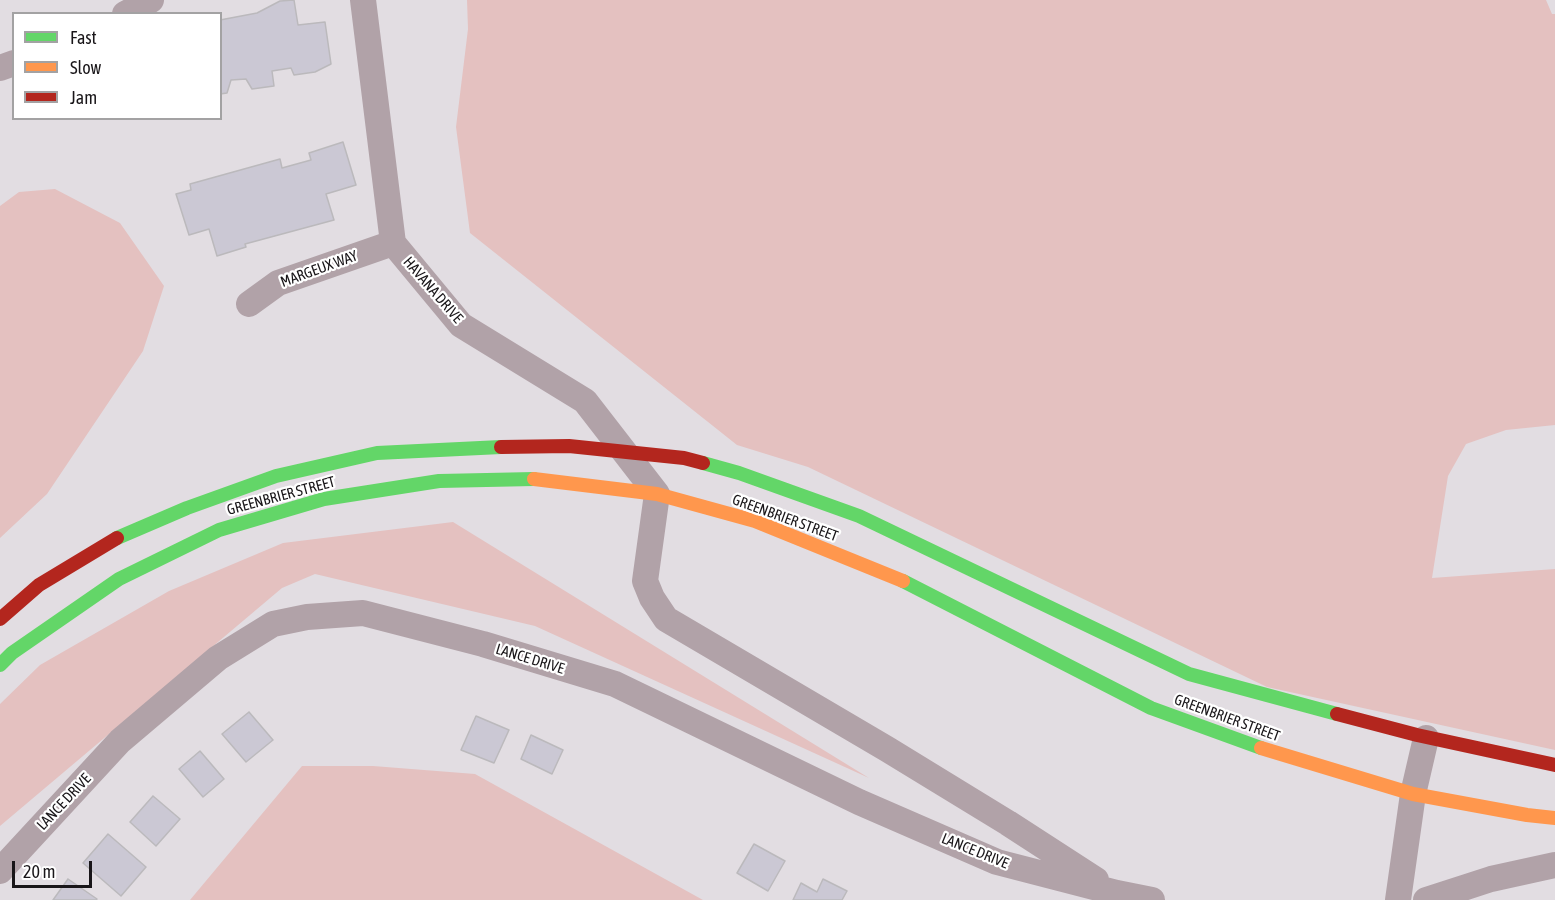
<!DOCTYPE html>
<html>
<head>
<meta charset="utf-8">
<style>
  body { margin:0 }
  #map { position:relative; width:1555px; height:900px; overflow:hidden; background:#e2dde2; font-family:"Asap Condensed",sans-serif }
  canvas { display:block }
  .legend { position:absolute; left:12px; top:12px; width:210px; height:108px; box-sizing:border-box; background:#fff; border:2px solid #a3a2a3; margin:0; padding:8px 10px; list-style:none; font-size:18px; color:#191619 }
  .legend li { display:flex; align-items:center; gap:12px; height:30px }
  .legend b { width:30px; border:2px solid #a3a2a3 }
  .scale { position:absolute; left:12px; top:861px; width:80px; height:27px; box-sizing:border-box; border:3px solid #191619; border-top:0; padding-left:8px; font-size:18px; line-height:21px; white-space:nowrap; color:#191619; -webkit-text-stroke:4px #fff; paint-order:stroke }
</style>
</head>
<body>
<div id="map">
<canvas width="1555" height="900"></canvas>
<ul class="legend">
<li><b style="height:8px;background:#63d668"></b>Fast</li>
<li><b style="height:8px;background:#ff974d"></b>Slow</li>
<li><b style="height:8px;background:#b3261e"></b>Jam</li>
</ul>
<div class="scale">20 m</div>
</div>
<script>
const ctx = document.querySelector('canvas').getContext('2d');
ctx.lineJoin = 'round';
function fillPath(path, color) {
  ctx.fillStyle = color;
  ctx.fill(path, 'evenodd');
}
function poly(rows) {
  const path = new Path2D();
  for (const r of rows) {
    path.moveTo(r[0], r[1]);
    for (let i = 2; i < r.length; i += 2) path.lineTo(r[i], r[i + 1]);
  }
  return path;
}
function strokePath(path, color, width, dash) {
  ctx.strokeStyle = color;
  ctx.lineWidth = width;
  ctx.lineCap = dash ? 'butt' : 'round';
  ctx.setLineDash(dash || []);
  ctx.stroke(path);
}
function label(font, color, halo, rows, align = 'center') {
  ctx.font = font + ' "Asap Condensed",sans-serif';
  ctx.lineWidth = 4.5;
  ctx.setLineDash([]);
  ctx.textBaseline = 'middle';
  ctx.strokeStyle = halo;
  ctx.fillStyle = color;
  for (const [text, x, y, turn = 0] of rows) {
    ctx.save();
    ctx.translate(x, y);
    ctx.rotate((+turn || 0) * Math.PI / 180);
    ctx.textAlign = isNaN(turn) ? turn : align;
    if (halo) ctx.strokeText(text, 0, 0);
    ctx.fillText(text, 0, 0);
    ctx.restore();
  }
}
const green = poly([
  [467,0,1546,0,1552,14,1555,14,1555,425,1506,430,1466,444,1448,476,1432,578,1555,569,1555,750,1267,687,808,467,737,445,470,233,456,127,468,29],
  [55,189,120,223,164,286,143,351,47,494,0,538,0,206,19,192],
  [453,522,869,778,535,626,315,574,282,588,0,826,0,704,40,665,169,591,283,543],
  [302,766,373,766,475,774,703,900,190,900]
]);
const building = poly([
  [294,0,298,25,325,22,331,64,315,72,294,75,291,68,272,71,274,86,252,89,246,79,231,80,227,93,220,94,220,20,257,13,280,1,294,0],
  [343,142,356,185,326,194,334,220,245,244,246,247,217,256,209,229,189,235,176,194,191,190,190,184,280,159,282,168,311,160,309,153,343,142],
  [249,712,273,740,246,762,222,734,249,712],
  [476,716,509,730,494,763,461,750,476,716],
  [531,735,563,750,552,774,521,759,531,735],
  [200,751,224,779,203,797,179,769,200,751],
  [153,796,180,819,156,846,130,822,153,796],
  [108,834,146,867,121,896,83,863,108,834],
  [754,844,785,861,768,891,737,873,754,844],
  [68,879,97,899,96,900,53,900,68,879],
  [823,879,847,891,842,900,793,900,801,883,817,892,823,879]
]);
const street = poly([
  [363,0,393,243,461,325,585,401,657,494,645,581,652,598,666,619,887,749,1008,823,1096,880],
  [125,14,151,0],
  [0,68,14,63],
  [249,304,278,283,393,243],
  [0,871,120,741,218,658,273,624,307,617,363,613,483,644,615,684,859,802,997,862,1117,893,1152,900],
  [1398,900,1413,794,1426,738],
  [1426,900,1491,879,1555,865]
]);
const fast = poly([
  [703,463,739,473,859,516,1189,674,1337,714],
  [117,538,187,508,276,476,377,453,501,447],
  [903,581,1151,708,1261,748],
  [0,665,12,653,119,579,219,530,324,499,439,481,534,479]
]);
const slow = poly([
  [534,479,657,494,755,521,903,581],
  [1261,748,1413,794,1527,815,1555,818]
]);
const jam = poly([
  [501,447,569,446,684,458,703,463],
  [0,619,39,585,117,538],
  [1337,714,1417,735,1555,765]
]);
const streetNames = [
  ["MARGEUX WAY",319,269,-20],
  ["HAVANA DRIVE",433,290,49],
  ["GREENBRIER STREET",281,496,-15],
  ["GREENBRIER STREET",785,518,20],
  ["LANCE DRIVE",530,659,17],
  ["GREENBRIER STREET",1227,718,20],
  ["LANCE DRIVE",64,802,-47],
  ["LANCE DRIVE",975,851,22]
];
fillPath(green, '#e4c1c0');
fillPath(building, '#cbc8d4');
strokePath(building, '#bbb9bc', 1.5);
strokePath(street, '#b1a2a8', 26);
strokePath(fast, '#63d668', 14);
strokePath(slow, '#ff974d', 14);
strokePath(jam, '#b3261e', 14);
label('15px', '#191619', '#fff', streetNames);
</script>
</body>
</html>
